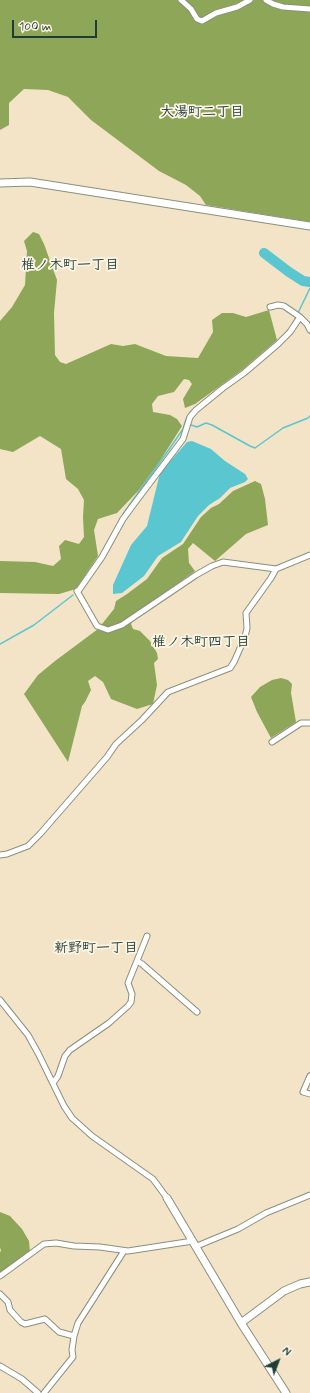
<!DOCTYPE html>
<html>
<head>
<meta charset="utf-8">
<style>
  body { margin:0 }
  #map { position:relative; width:310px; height:1393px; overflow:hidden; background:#f3e4c8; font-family:Mynerve,sans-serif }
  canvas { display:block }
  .north { position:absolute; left:258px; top:1341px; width:40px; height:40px; -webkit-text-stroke:3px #fcf5e5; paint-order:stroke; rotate:42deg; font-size:11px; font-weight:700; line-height:16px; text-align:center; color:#1f3d34 }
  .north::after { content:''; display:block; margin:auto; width:14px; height:18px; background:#1f3d34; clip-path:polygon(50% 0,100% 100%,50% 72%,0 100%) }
  .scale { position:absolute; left:12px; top:20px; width:85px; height:18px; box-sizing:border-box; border:2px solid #1f3d34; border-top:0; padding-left:5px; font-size:12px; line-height:14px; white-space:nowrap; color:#1f3d34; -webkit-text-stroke:3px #fcf5e5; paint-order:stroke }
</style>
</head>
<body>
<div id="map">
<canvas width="310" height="1393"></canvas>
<div class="north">N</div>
<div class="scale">100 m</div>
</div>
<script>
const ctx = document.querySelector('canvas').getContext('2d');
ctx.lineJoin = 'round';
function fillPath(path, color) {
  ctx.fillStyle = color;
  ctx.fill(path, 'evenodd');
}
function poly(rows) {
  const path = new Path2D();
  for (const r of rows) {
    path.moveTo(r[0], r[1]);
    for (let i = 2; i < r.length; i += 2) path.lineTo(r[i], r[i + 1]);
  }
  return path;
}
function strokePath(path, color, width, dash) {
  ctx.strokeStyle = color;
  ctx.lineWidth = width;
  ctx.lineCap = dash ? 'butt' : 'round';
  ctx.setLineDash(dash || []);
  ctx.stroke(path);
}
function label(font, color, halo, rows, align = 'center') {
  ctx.font = font + ' Mynerve,"Klee One",sans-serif';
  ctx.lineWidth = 3.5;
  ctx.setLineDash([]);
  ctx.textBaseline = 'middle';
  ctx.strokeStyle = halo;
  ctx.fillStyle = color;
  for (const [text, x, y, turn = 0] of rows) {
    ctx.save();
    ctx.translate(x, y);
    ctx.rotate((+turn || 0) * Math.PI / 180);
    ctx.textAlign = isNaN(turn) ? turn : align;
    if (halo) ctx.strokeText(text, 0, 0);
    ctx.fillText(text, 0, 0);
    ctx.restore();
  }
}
const forest = poly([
  [0,0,310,0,310,222,206,205,200,196,186,185,159,171,91,120,68,97,48,90,24,89,9,103,9,125,0,130],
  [33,232,39,234,44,244,57,280,54,313,55,355,60,362,66,364,111,344,123,346,135,344,166,356,198,358,213,332,212,320,222,313,233,313,246,317,269,310,277,340,242,370,195,404,185,408,183,399,192,384,189,380,184,379,174,392,158,396,152,404,153,412,170,415,177,419,182,426,158,464,139,490,117,513,98,519,94,530,98,556,76,589,59,594,0,593,0,561,35,562,53,566,61,559,59,546,65,540,79,544,84,537,83,517,84,500,78,489,66,479,61,449,40,436,13,452,0,449,0,321,12,307,25,285,27,251,24,241],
  [255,481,261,484,265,499,268,525,246,534,215,561,193,543,188,549,189,563,195,571,135,614,131,624,133,629,140,631,150,641,157,653,158,659,154,663,157,685,153,704,137,709,111,699,103,682,95,676,88,681,91,690,85,702,82,706,68,762,24,694,38,675,55,661,98,629,114,609,116,601,127,594,147,579,162,558,183,544,201,517,211,508,219,504,233,491],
  [281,678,288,680,292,684,291,693,296,722,271,738,257,712,251,697,260,687,272,680],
  [0,1212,10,1216,22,1229,29,1241,30,1252,0,1273,0,1252,1,1251,0,1247]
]);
const water = poly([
  [192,441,211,449,225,461,245,474,248,479,245,482,230,488,220,498,209,505,198,516,181,542,158,556,144,576,122,593,113,594,113,585,131,545,147,526,160,473,187,442]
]);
const stream = poly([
  [298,313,310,288],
  [285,334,290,328,296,317],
  [191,425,197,427,206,423,212,425,250,446,255,448,283,428,308,418,310,416],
  [123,514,170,448,183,429,186,419,190,412,213,393],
  [0,644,34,625,73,595]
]);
const river = poly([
  [264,253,289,272,303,281,310,282]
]);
const street = poly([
  [181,0,191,9,197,19,202,21,216,13,237,7,250,0],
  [266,0,273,4,283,7,310,9],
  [270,307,278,305,284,306,300,317],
  [310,330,307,324,300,317,290,332,278,344,244,373,223,388,196,410,190,417,183,439,134,504,123,519,102,557,79,590,77,591,97,626,108,630,122,625,196,575,212,566,223,562,276,569,310,555],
  [272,742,301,723,310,723],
  [0,855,7,854,28,846,40,834,107,757,116,744,142,720,168,692,230,668,234,662,245,637,247,628,246,613,271,578,276,569],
  [137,961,142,964,197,1012],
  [0,1000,28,1035,38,1053,64,1106,72,1118,92,1136,153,1179,167,1198],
  [310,1076,303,1092,310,1094],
  [53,1083,58,1076,65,1056,70,1050,109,1023,128,1006,131,1002,132,994,128,983,147,936],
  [197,1246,238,1229,266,1213,310,1195],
  [0,1276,44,1244,56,1243,74,1246,100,1247,128,1251,193,1241],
  [0,1294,8,1302,10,1310,21,1322,25,1324,45,1319,59,1332,74,1336],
  [0,1366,22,1379,38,1393],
  [44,1393,73,1357,72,1350,74,1336,78,1323,124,1251]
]);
const secondary = poly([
  [0,183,30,182,310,226],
  [167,1198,241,1323,286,1393],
  [241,1323,284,1291,300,1284,310,1282]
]);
const neighbourhoodNames = [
  ["大湯町二丁目",202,113],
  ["椎ノ木町一丁目",70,266],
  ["椎ノ木町四丁目",201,643],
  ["新野町一丁目",96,949]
];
fillPath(forest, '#8da657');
fillPath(water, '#5ac6d0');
strokePath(stream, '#5ac6d0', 1.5);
strokePath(river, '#5ac6d0', 10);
strokePath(street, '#89907e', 7);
strokePath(secondary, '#89907e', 9);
strokePath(street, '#fff', 5);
strokePath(secondary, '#fff', 7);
label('bold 14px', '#1f3d34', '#fcf5e5', neighbourhoodNames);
</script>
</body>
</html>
